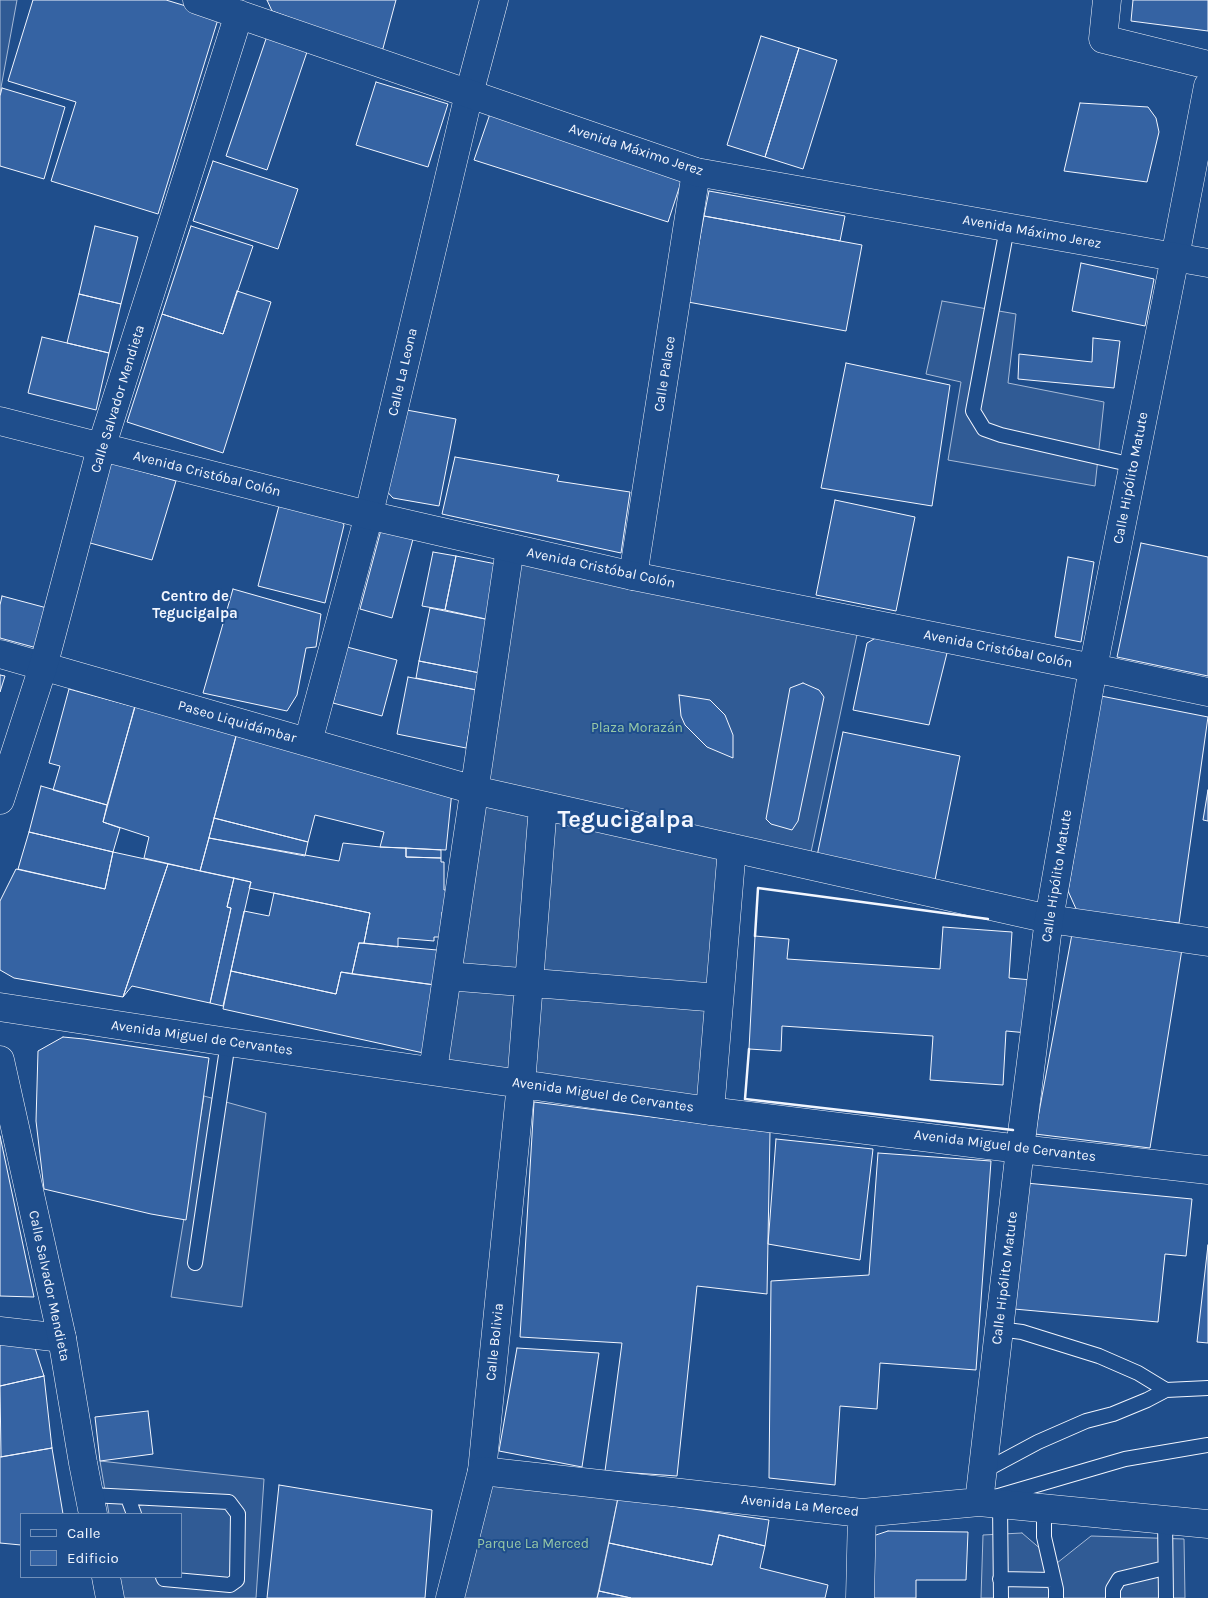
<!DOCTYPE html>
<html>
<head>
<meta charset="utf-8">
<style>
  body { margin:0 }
  #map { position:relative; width:1208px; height:1598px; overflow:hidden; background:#1f4e8c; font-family:Karla,sans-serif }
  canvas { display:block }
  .legend { position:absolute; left:20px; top:1513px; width:162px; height:65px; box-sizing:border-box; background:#1f4e8c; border:1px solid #7391ba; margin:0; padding:6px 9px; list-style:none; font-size:15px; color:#f2f6ff }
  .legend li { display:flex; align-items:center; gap:10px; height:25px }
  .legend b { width:25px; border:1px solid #7391ba }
</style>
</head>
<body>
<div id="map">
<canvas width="1208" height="1598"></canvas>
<ul class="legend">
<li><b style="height:6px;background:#1f4e8c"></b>Calle</li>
<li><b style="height:14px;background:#3563a3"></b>Edificio</li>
</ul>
</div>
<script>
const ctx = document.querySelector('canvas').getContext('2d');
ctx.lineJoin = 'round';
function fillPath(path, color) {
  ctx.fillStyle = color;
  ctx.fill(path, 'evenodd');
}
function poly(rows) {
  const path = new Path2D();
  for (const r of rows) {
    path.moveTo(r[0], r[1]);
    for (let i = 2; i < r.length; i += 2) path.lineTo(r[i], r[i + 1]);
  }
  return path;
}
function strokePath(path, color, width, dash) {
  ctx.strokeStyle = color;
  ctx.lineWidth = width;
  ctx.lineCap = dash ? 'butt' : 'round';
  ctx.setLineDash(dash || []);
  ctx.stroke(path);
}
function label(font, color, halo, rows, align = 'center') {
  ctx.font = font + ' Karla,sans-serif';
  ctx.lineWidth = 4;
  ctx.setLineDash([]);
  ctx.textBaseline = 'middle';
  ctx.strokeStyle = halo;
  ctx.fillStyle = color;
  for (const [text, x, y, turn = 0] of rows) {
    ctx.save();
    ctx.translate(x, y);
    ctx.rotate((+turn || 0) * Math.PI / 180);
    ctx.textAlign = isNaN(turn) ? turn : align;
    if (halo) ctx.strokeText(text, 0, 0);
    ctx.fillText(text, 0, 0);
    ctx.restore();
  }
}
const built = poly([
  [0,0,17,0,0,93,0,0],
  [942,301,1016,314,1008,383,1104,402,1095,486,948,460,961,382,926,374,942,301],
  [519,559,858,630,810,857,723,840,703,1097,447,1063,519,559],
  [204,1096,266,1113,242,1307,171,1297,204,1096],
  [100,1461,264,1479,256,1598,123,1598,119,1577,181,1577,181,1514,109,1514,100,1461],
  [491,1485,618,1498,597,1598,462,1598,491,1485],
  [1022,1533,1057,1563,1091,1536,1184,1539,1185,1598,981,1598,983,1535,1022,1533]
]);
const building = poly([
  [33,0,166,0,219,16,158,214,51,181,76,102,8,81,33,0],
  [267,0,396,0,382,52,272,11,267,0],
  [1133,0,1208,0,1208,31,1131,21,1133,0],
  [267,36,308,49,267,170,226,156,267,36],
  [761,36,799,48,765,157,727,145,761,36],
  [799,48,837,60,803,169,765,157,799,48],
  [376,82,448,104,428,167,356,145,376,82],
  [2,88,65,107,44,179,0,166,0,96,2,88],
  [1080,103,1148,107,1156,118,1159,132,1147,182,1064,171,1080,103],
  [491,111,684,173,668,222,474,160,491,111],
  [213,161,298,189,278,249,193,221,213,161],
  [709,191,845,216,840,241,704,216,709,191],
  [704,216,862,245,846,331,688,302,704,216],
  [95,226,138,237,121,304,79,294,95,226],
  [191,226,253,246,223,334,162,314,191,226],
  [1081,263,1154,279,1145,326,1072,311,1081,263],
  [237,291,271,302,223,453,127,422,162,314,223,334,237,291],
  [79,294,121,304,109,353,67,343,79,294],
  [42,337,109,353,96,410,28,393,42,337],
  [1093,338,1120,341,1114,388,1018,379,1019,354,1092,362,1093,338],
  [846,363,950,385,932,506,821,488,846,363],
  [401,409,456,419,439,506,393,498,381,485,401,409],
  [455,457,559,475,557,481,630,492,621,553,442,514,455,457],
  [109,462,176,481,152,560,83,541,109,462],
  [835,500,915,517,896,611,816,595,835,500],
  [280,502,338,515,344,525,325,603,258,586,280,502],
  [381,530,413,539,392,618,360,609,381,530],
  [1141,543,1208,557,1208,676,1117,657,1141,543],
  [433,552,456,556,445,610,422,606,433,552],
  [456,556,501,565,490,620,445,610,456,556],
  [1068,557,1094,562,1081,642,1055,637,1068,557],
  [233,589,321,614,316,647,306,648,297,695,287,711,203,693,233,589],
  [2,596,47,608,37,648,0,638,0,605,2,596],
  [430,608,490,620,480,673,419,661,430,608],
  [881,635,948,649,929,725,853,710,867,643,881,635],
  [347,647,397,660,382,716,333,703,347,647],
  [419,661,480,673,476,690,416,678,419,661],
  [0,675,5,676,0,692,0,675],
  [408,677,477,690,466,748,397,734,408,677],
  [803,683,819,690,824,697,798,821,792,830,771,824,766,819,790,688,803,683],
  [69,689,135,707,107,805,53,790,60,766,49,763,69,689],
  [679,695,710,700,725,715,733,735,733,758,707,747,685,725,681,716,679,695],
  [1101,696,1208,717,1179,923,1077,911,1068,891,1101,696],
  [136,702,238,729,200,871,144,858,149,837,103,822,136,702],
  [843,732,960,756,935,880,817,856,843,732],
  [236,736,452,791,446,850,380,847,384,832,315,815,308,842,214,818,236,736],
  [41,786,107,805,103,822,120,828,113,852,29,832,41,786],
  [1208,790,1208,821,1203,820,1208,790],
  [214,818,308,842,305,856,209,838,214,818],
  [29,832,113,852,105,889,18,869,29,832],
  [209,838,339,861,343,843,380,847,406,848,406,857,441,858,441,862,444,862,444,890,449,890,449,912,442,912,442,937,434,937,434,941,398,938,398,947,364,943,370,913,249,888,251,882,200,871,209,838],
  [406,848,441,850,441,858,406,857,406,848],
  [113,852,168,864,123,997,14,978,0,970,0,901,16,869,105,889,113,852],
  [168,864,234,878,227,907,231,908,210,1003,132,986,123,997,168,864],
  [234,878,251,882,223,1006,210,1003,231,908,227,907,234,878],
  [274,893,370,913,364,943,359,943,352,974,341,972,336,994,231,971,244,911,269,916,274,893],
  [943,927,1012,932,1009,978,1032,980,1028,1033,1006,1031,1003,1085,930,1080,933,1036,782,1026,781,1051,749,1049,755,936,789,939,787,959,940,969,943,927],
  [1072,934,1182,949,1150,1148,1035,1134,1072,934],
  [359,943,437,950,435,985,352,974,359,943],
  [231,971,336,994,341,972,435,985,428,1054,223,1009,231,971],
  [63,1037,84,1039,209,1058,186,1220,151,1214,44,1189,36,1121,38,1051,63,1037],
  [534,1102,770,1132,767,1294,697,1286,677,1476,605,1471,622,1343,520,1337,534,1102],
  [0,1136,34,1297,0,1296,0,1136],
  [776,1139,873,1149,860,1260,768,1244,776,1139],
  [878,1153,991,1161,976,1370,880,1363,877,1409,840,1406,835,1485,769,1478,771,1281,869,1275,878,1153],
  [1026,1183,1192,1199,1186,1256,1165,1254,1158,1322,1014,1309,1026,1183],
  [1208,1245,1208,1343,1197,1342,1208,1245],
  [0,1343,34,1345,44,1376,0,1386,0,1343],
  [517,1348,599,1353,582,1467,499,1451,517,1348],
  [44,1376,52,1448,1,1457,0,1386,44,1376],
  [148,1411,153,1454,100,1461,95,1417,148,1411],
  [52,1448,63,1514,21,1514,21,1545,0,1543,0,1457,52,1448],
  [279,1485,432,1510,425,1598,267,1598,279,1485],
  [618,1498,769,1520,765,1546,719,1535,712,1565,609,1543,618,1498],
  [888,1531,968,1532,966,1580,916,1580,916,1598,872,1598,873,1536,888,1531],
  [719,1535,765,1546,760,1568,828,1585,825,1598,631,1598,599,1591,609,1543,712,1565,719,1535],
  [599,1591,631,1598,597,1598,599,1591]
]);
const lane = poly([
  [1007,228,973,411,984,429,1001,435,1133,465],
  [195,1263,228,1042],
  [999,1329,1022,1332,1099,1356,1138,1373,1166,1390],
  [982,1472,1038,1442,1086,1421,1113,1414,1147,1400,1166,1390,1208,1388],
  [90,1495,229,1502,238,1514,237,1580,230,1585,164,1579,163,1577],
  [995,1497,1125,1459,1208,1445],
  [128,1498,134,1514],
  [1000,1504,1001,1598],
  [1044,1508,1044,1537,1056,1589,1056,1598],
  [1165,1519,1166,1598],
  [1000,1579,1053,1580],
  [1113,1598,1113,1589,1119,1579,1165,1568]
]);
const street = poly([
  [1107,0,1103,39,1208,65],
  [1175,257,1208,86],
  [633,576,696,172],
  [0,654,474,790,1049,919,1208,942],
  [308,742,366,526,469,94,494,0],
  [447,976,719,998],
  [0,1007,228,1042,710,1111,1020,1149,1208,1170],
  [433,1071,510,548],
  [710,1111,732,848],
  [0,1331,62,1338],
  [482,1471,521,1084,543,806]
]);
const secondary = poly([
  [197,0,696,172,1208,263],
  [0,421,368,515,633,576,1093,668,1208,692],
  [0,800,43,667,101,448,239,14],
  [0,1060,62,1338,83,1463,93,1514],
  [979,1502,1020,1149,1049,919,1093,668,1175,257],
  [106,1577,110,1598],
  [450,1598,482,1471,862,1513,979,1502,1208,1524],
  [860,1598,862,1513]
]);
const wall = poly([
  [755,936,758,888,988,919],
  [749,1049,745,1099,1013,1130]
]);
const streetNames = [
  ["Avenida Máximo Jerez",636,150,18],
  ["Avenida Máximo Jerez",1032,232,10],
  ["Calle La Leona",403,372,-77],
  ["Calle Palace",665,374,-81],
  ["Calle Salvador Mendieta",118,399,-73],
  ["Avenida Cristóbal Colón",207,474,14],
  ["Calle Hipólito Matute",1131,478,-79],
  ["Avenida Cristóbal Colón",601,568,12],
  ["Avenida Cristóbal Colón",998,649,11],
  ["Paseo Liquidámbar",237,722,16],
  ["Calle Hipólito Matute",1057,876,-81],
  ["Avenida Miguel de Cervantes",202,1038,8],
  ["Avenida Miguel de Cervantes",603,1095,8],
  ["Avenida Miguel de Cervantes",1005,1146,7],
  ["Calle Hipólito Matute",1005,1278,-83],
  ["Calle Salvador Mendieta",49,1286,78],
  ["Calle Bolivia",495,1342,-84],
  ["Avenida La Merced",800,1506,6]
];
const parkNames = [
  ["Plaza Morazán",637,728],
  ["Parque La Merced",533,1544]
];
const neighbourhoodNames = [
  ["Centro de",195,597],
  ["Tegucigalpa",195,614]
];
const townNames = [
  ["Tegucigalpa",626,820]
];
fillPath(built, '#305b95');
strokePath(built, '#a8bbd7', 1);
fillPath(building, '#3563a3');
strokePath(building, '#f2f6ff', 1);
strokePath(lane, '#f2f6ff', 16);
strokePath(street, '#f2f6ff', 29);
strokePath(secondary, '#f2f6ff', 29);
strokePath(lane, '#1f4e8c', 14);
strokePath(street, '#1f4e8c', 28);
strokePath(secondary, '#1f4e8c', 28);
strokePath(wall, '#f2f6ff', 2.5);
label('14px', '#f2f6ff', '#1f4e8c', streetNames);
label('14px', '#97c8a6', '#1f4e8c', parkNames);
label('bold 15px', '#f2f6ff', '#1f4e8c', neighbourhoodNames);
label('bold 24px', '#f2f6ff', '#1f4e8c', townNames);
</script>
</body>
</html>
